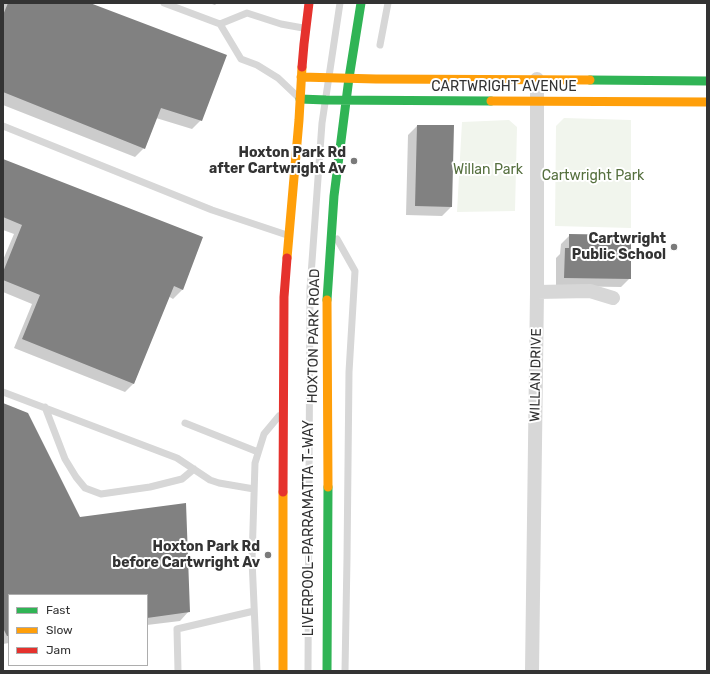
<!DOCTYPE html>
<html>
<head>
<meta charset="utf-8">
<style>
  body { margin:0 }
  #map { position:relative; width:710px; height:674px; overflow:hidden; background:#fff; font-family:Rubik,sans-serif }
  canvas { display:block }
  .frame { position:absolute; inset:0; border:4px solid #333; pointer-events:none }
  .legend { position:absolute; left:8px; top:594px; width:140px; height:72px; box-sizing:border-box; background:#fff; border:1px solid #adadad; margin:0; padding:5px 7px; list-style:none; font-size:12px; color:#333 }
  .legend li { display:flex; align-items:center; gap:8px; height:20px }
  .legend b { width:20px; border:1px solid #adadad }
</style>
</head>
<body>
<div id="map">
<canvas width="710" height="674"></canvas>
<div class="frame"></div>
<ul class="legend">
<li><b style="height:5px;background:#30b455"></b>Fast</li>
<li><b style="height:5px;background:#ff9f0a"></b>Slow</li>
<li><b style="height:5px;background:#e5322d"></b>Jam</li>
</ul>
</div>
<script>
const ctx = document.querySelector('canvas').getContext('2d');
ctx.lineJoin = 'round';
function fillPath(path, color) {
  ctx.fillStyle = color;
  ctx.fill(path, 'evenodd');
}
function poly(rows) {
  const path = new Path2D();
  for (const r of rows) {
    path.moveTo(r[0], r[1]);
    for (let i = 2; i < r.length; i += 2) path.lineTo(r[i], r[i + 1]);
  }
  return path;
}
function strokePath(path, color, width, dash) {
  ctx.strokeStyle = color;
  ctx.lineWidth = width;
  ctx.lineCap = dash ? 'butt' : 'round';
  ctx.setLineDash(dash || []);
  ctx.stroke(path);
}
function label(font, color, halo, rows, align = 'center') {
  ctx.font = font + ' Rubik,sans-serif';
  ctx.lineWidth = 4;
  ctx.setLineDash([]);
  ctx.textBaseline = 'middle';
  ctx.strokeStyle = halo;
  ctx.fillStyle = color;
  for (const [text, x, y, turn = 0] of rows) {
    ctx.save();
    ctx.translate(x, y);
    ctx.rotate((+turn || 0) * Math.PI / 180);
    ctx.textAlign = isNaN(turn) ? turn : align;
    if (halo) ctx.strokeText(text, 0, 0);
    ctx.fillText(text, 0, 0);
    ctx.restore();
  }
}
const green = poly([
  [564,118,631,120,631,228,555,226,556,126],
  [509,120,517,127,515,211,457,212,462,122]
]);
const shadow = poly([
  [3,3,87,3,201,120,192,129,156,118,144,148,135,157,3,105],
  [209,3,217,3,215,5],
  [417,126,453,126,451,207,442,216,406,215,408,135],
  [3,160,202,238,182,290,173,299,168,296,134,383,125,392,14,348,32,304,3,292,3,260,14,234,3,230],
  [570,235,630,278,621,287,556,286,556,258,560,254,561,244],
  [3,404,79,518,189,611,180,621,147,625,147,595,9,595,9,643,3,644]
]);
const building = poly([
  [8,3,90,3,227,55,202,121,161,108,145,149,3,92,3,15],
  [417,125,454,125,452,207,415,206],
  [3,159,203,237,183,290,174,286,134,384,22,339,40,295,3,280,3,272,22,225,3,217],
  [569,234,631,235,631,279,564,278,565,248,569,248],
  [3,403,28,413,80,517,186,503,190,612,147,618,147,595,9,595,9,636,7,636,3,628]
]);
const lane = poly([
  [164,3,220,24],
  [380,45,388,3],
  [297,96,278,78,257,65,241,59,220,24,247,13,281,24,303,28],
  [3,126,212,210,287,235],
  [337,239,355,271,349,372,347,558,345,671],
  [3,392,177,458,210,480,219,483,254,489],
  [45,407,65,459,76,477,85,488,101,494,150,487,182,479,194,469],
  [185,423,258,452],
  [178,671,177,629,254,611],
  [257,671,252,560,255,463,264,434,279,416],
  [308,671,310,289,322,123,340,3]
]);
const street = poly([
  [537,292,590,291,613,298],
  [532,671,537,292,537,79]
]);
const fast = poly([
  [590,80,707,81],
  [300,99,326,100,491,101],
  [327,300,334,196,349,78,361,3],
  [327,671,328,487]
]);
const slow = poly([
  [301,77,376,79,590,80],
  [491,101,707,102],
  [287,258,299,120,302,67],
  [327,300,328,487],
  [283,671,283,492]
]);
const jam = poly([
  [302,67,304,44,309,3],
  [283,492,284,297,287,258]
]);
const markers = [
  [354,161,4,"#7a7a7a"],
  [674,247,4,"#7a7a7a"],
  [268,555,4,"#7a7a7a"]
];
const streetNames = [
  ["CARTWRIGHT AVENUE",504,87],
  ["HOXTON PARK ROAD",314,336,-89],
  ["WILLAN DRIVE",536,375,-89],
  ["LIVERPOOL–PARRAMATTA T-WAY",309,528,-90]
];
const poiNames = [
  ["Hoxton Park Rd",346,153],
  ["after Cartwright Av",346,169],
  ["Cartwright",666,239],
  ["Public School",666,255],
  ["Hoxton Park Rd",260,547],
  ["before Cartwright Av",260,563]
];
const parkNames = [
  ["Willan Park",488,170],
  ["Cartwright Park",593,176]
];
fillPath(green, '#f1f5ed');
fillPath(shadow, '#0003');
fillPath(building, '#818181');
strokePath(lane, '#d7d7d7', 7);
strokePath(street, '#d7d7d7', 14);
strokePath(fast, '#30b455', 9);
strokePath(slow, '#ff9f0a', 9);
strokePath(jam, '#e5322d', 9);
for (const [x, y, r, color] of markers) {
  const dot = new Path2D();
  dot.arc(x, y, r, 0, 2 * Math.PI);
  ctx.fillStyle = color;
  ctx.fill(dot);
  strokePath(dot, '#fff', 1.5);
}
label('14px', '#333', '#fff', streetNames);
label('bold 14px', '#333', '#fff', poiNames, 'right');
label('14px', '#56703f', '#fff', parkNames);
</script>
</body>
</html>
